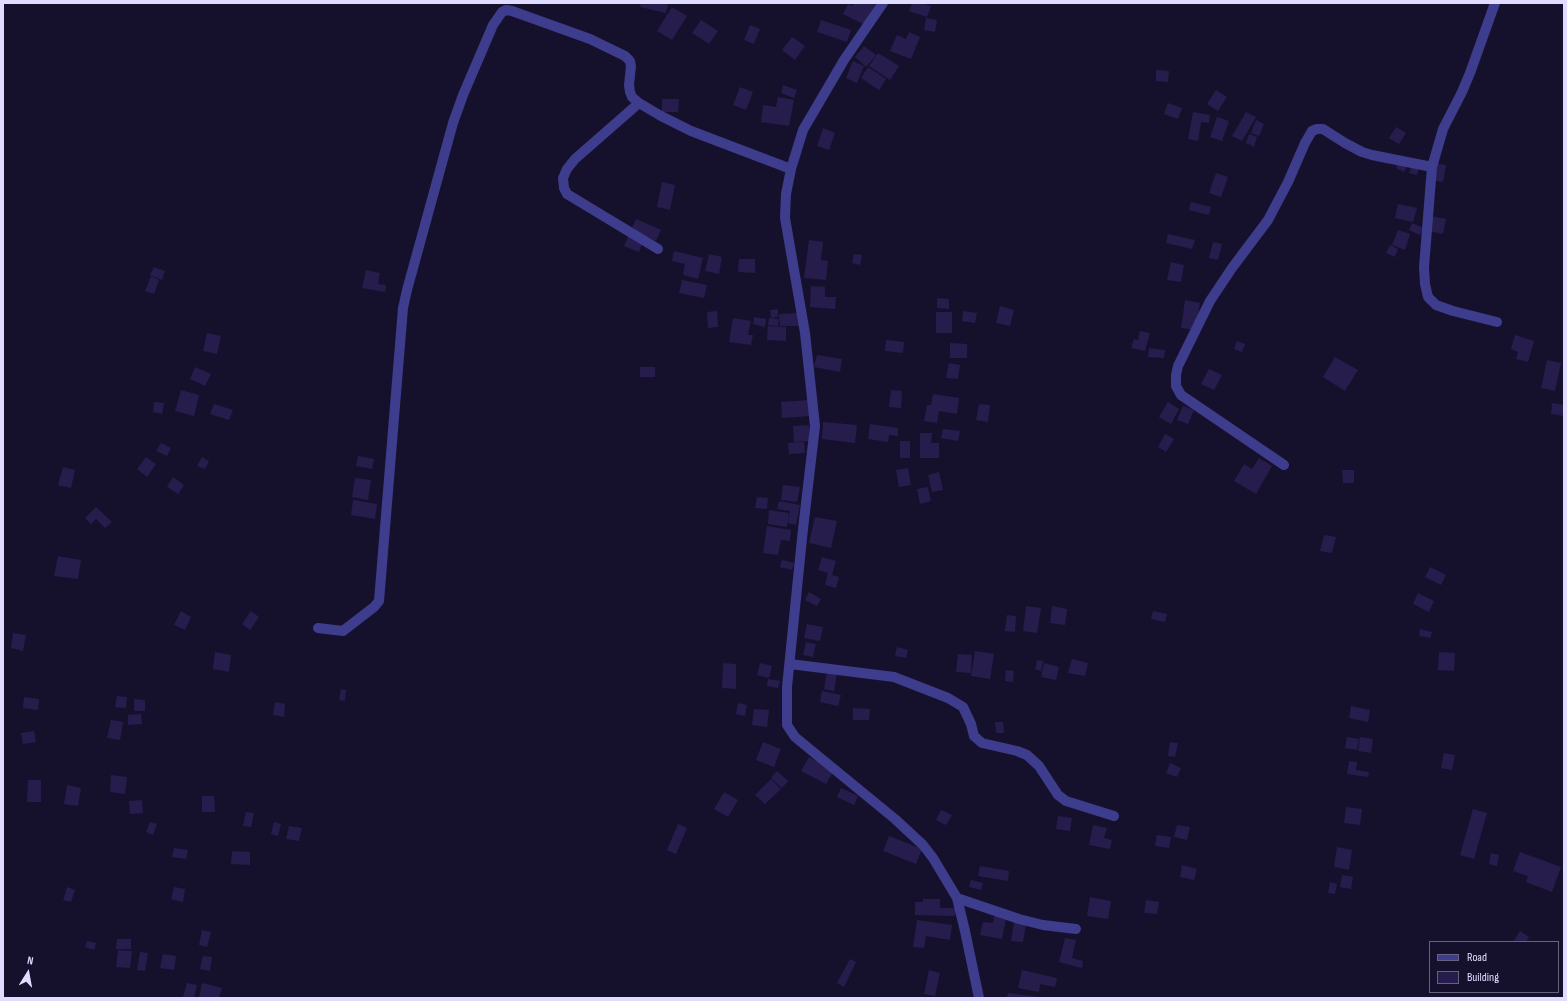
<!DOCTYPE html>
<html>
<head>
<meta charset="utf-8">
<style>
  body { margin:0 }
  #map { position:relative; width:1567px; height:1001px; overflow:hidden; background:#15112c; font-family:"Sofia Sans Condensed",sans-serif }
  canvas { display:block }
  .frame { position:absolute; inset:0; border:4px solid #e0dcff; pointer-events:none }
  .legend { position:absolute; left:1429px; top:941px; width:130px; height:52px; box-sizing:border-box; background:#15112c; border:1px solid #666280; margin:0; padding:5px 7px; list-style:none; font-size:12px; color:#e0dcff }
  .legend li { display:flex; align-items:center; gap:8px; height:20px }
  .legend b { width:20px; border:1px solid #666280 }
  .north { position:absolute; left:8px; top:953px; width:40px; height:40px; -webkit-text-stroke:3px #15112c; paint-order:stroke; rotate:11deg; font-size:11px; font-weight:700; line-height:16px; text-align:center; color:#e0dcff }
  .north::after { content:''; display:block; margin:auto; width:14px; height:18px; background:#e0dcff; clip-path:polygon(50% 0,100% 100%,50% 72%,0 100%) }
</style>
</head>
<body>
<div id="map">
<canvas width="1567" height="1001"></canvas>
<div class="frame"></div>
<ul class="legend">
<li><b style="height:5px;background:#3e3c8c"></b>Road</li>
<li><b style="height:11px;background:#261d4d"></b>Building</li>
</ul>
<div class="north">N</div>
</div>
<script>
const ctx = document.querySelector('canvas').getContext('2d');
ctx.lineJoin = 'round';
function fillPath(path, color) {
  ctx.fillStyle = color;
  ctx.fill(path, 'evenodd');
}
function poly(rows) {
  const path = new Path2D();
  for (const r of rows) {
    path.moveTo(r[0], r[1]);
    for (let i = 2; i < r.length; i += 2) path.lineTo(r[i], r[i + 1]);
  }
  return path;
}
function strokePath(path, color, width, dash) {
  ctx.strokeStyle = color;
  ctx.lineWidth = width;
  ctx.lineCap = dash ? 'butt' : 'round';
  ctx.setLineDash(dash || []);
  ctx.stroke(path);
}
const building = poly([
  [641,3,662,3,668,4,666,13,640,7],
  [854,3,876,3,865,25,843,14,848,4,852,6],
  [912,3,922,3,931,6,927,17,909,11],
  [672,7,687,16,672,40,657,31],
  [926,18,937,20,935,32,924,30],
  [701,20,718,31,709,44,692,33],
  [821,20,851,30,847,42,817,32],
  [750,25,760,29,754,44,744,40],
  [909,32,920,37,911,59,890,51,897,35,906,39],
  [792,37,805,46,795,60,782,50],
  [864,46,876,55,866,67,855,57],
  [878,53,899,66,890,80,869,66],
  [853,61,864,66,857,83,846,78],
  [868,67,886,79,879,90,861,78],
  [1156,70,1169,71,1168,82,1156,81],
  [783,85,797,90,794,98,781,93],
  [740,87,753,92,746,110,733,105],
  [1216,90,1227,97,1218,111,1207,104],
  [778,97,794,100,789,126,761,122,763,105,776,107],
  [662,99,679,99,678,112,662,112],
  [1168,103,1182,108,1178,119,1164,114],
  [1193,112,1210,115,1209,123,1201,122,1198,141,1188,139],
  [1246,112,1256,117,1242,141,1232,136],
  [1217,117,1229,121,1222,141,1210,137],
  [1256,120,1264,124,1259,136,1251,133],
  [1396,127,1406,133,1399,144,1389,138],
  [823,128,835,133,829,150,817,146],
  [1249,134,1257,137,1254,147,1246,143],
  [1401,155,1410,159,1404,172,1396,168],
  [1414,160,1421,162,1417,175,1409,173],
  [1432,163,1446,165,1443,182,1429,180],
  [1216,173,1228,177,1221,197,1209,193],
  [662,182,675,185,670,210,657,207],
  [1191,202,1211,207,1209,215,1189,210],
  [1398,204,1417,208,1413,222,1395,218],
  [1431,216,1446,219,1443,234,1428,231],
  [636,219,661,230,656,241,645,236,639,252,624,246],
  [1412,223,1423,228,1420,235,1409,230],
  [1398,230,1410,234,1405,250,1392,245],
  [1168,234,1195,240,1192,249,1166,243],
  [809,240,823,242,821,260,828,261,826,280,804,278],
  [1213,242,1222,244,1218,260,1209,258],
  [1390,245,1398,249,1395,257,1386,253],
  [674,251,703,258,698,279,683,275,685,264,672,261],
  [709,254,722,257,719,274,705,271],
  [854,254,862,255,860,265,852,263],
  [739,259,755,259,755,273,738,272],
  [1171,262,1184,265,1181,282,1167,280],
  [154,267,165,271,162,280,150,275],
  [366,270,380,273,378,284,386,285,385,292,362,288],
  [151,276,159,280,154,294,145,291],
  [682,280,707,285,704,298,679,293],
  [811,286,825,287,825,297,836,297,835,309,810,307],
  [937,298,949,299,949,309,937,308],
  [1185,300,1200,303,1196,330,1181,328],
  [1000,306,1014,310,1010,326,996,323],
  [778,309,778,317,771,318,770,310],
  [717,311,718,327,708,328,707,312],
  [963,311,977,313,975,323,962,321],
  [936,312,952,312,952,333,936,333],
  [799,313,799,326,780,326,779,314],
  [754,317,766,319,765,327,753,324],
  [733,318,751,321,748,335,753,335,751,345,729,342],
  [769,318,779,319,778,326,768,325],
  [768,326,786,327,786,341,767,340],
  [1140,331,1150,333,1145,351,1131,348,1134,339,1138,340],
  [207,333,221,336,217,354,203,351],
  [1515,335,1534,341,1528,362,1516,359,1518,352,1511,349],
  [886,340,904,342,903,353,885,351],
  [1237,341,1245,344,1242,352,1234,349],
  [950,343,967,344,967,358,950,358],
  [1149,348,1165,350,1164,358,1148,357],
  [817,355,842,359,840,372,814,367],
  [1335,357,1358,370,1345,391,1323,377],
  [1547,360,1561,363,1555,391,1541,388],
  [949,363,960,365,958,379,946,378],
  [195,367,211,374,205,386,190,379],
  [640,367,655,367,655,377,640,377],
  [1209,369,1222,375,1214,390,1201,384],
  [181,390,199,395,194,416,175,411],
  [891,390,902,391,901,408,889,407],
  [933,394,959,398,957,414,939,411,937,423,924,421,927,405,931,405],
  [810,400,811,416,782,418,781,402],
  [154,402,164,403,162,414,153,412],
  [1168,402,1179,409,1171,424,1159,417],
  [1552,403,1564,405,1564,416,1551,414],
  [214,404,233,410,229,420,210,414],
  [979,404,990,405,988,422,976,420],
  [1183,406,1194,410,1188,424,1177,420],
  [823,422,857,425,855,443,822,439],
  [870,424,898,428,898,436,889,435,888,442,868,439],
  [809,425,809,441,794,442,793,426],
  [943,429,960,431,958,441,941,438],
  [920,433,932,433,931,443,939,443,939,458,920,458],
  [1165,434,1174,439,1166,452,1158,447],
  [900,441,910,441,910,458,900,458],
  [804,442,805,453,789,454,788,443],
  [161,443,171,448,167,456,156,451],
  [358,456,374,459,372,469,356,466],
  [146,457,156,464,147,477,137,469],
  [202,457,209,461,205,469,197,466],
  [1259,458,1272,466,1256,494,1234,481,1244,464,1252,469],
  [63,467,75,470,71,488,58,485],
  [908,468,911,485,899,487,896,470],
  [1342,470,1354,470,1354,483,1343,483],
  [939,472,943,490,932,492,928,475],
  [173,477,184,485,178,494,167,487],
  [355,478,371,480,368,500,352,497],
  [783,485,800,487,797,502,781,500],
  [928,487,931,501,920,504,917,489],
  [757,497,768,498,767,509,755,508],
  [353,500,377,504,375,519,351,515],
  [779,501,800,505,796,525,788,523,790,511,777,509],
  [96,507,112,522,105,528,96,519,91,524,85,518],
  [769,510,789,513,787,527,768,524],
  [815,517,837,521,831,548,809,543],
  [767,526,791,530,790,541,781,540,778,555,763,553],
  [1324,535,1336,537,1332,553,1320,551],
  [58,556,81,560,78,579,54,576],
  [822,557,836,561,832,575,839,577,836,588,825,585,828,573,818,570],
  [782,560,794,563,792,570,780,567],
  [1430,567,1446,575,1441,585,1425,577],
  [809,592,821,599,817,606,805,600],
  [1418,593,1434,601,1429,612,1413,604],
  [1026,606,1041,608,1037,633,1023,631],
  [1052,606,1067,609,1065,625,1050,623],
  [181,611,191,617,185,630,174,625],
  [251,611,259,617,250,630,242,624],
  [1153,611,1167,614,1165,622,1151,619],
  [1007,615,1016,616,1015,632,1005,631],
  [807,624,823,627,820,641,804,638],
  [1420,629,1432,632,1430,638,1419,636],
  [13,633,26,635,23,651,11,648],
  [806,642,816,644,813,657,803,655],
  [897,647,908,650,906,658,895,656],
  [975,651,994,654,990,679,971,676],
  [215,652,231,655,229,672,213,669],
  [1439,652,1455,653,1454,671,1438,670],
  [958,654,972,655,971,673,956,672],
  [1072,659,1088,663,1085,676,1068,673],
  [1037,660,1043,661,1041,671,1035,669],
  [723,663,736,664,736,689,722,688],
  [760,663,772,666,769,678,757,675],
  [1044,663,1059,667,1056,680,1041,677],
  [1006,670,1014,671,1013,682,1005,681],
  [827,671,837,673,834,691,824,689],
  [768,679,780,681,778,688,767,686],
  [341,689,346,690,345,701,339,700],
  [822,691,841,695,838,706,820,702],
  [117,696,127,697,126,708,115,707],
  [24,697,39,699,38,710,23,708],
  [134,699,145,700,145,711,134,711],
  [275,702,285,704,284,717,273,715],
  [738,703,747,705,745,716,736,714],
  [1351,706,1370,710,1368,722,1349,718],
  [853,708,870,709,869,720,853,720],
  [754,709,769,710,767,727,752,725],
  [141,714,142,724,128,725,128,715],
  [111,720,123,722,120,740,107,738],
  [995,722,1003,722,1004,733,996,733],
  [34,731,36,742,23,744,21,733],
  [1347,737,1359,739,1357,750,1345,748],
  [1360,737,1373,739,1371,753,1358,751],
  [763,742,781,749,774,767,756,760],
  [1170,742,1178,743,1175,757,1168,756],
  [1444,753,1455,755,1452,770,1441,768],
  [809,757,834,770,826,784,801,771],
  [1349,761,1357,762,1356,770,1369,772,1368,777,1347,774],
  [1170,763,1181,768,1177,777,1166,773],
  [777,771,788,781,782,788,771,778],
  [111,775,127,777,125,794,110,792],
  [771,779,781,789,765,804,755,795],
  [28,780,41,780,41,802,27,802],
  [67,785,81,788,78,806,64,804],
  [841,788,858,796,854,805,837,797],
  [724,792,738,800,728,817,714,809],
  [202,796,214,796,215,812,202,812],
  [142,800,143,813,130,814,129,801],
  [1346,807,1362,809,1360,825,1344,823],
  [1473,809,1487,813,1474,859,1460,855],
  [941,810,952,815,946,825,936,820],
  [246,812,254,813,251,827,243,826],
  [1058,816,1072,818,1070,831,1056,829],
  [150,822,157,824,153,835,146,832],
  [274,822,281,824,278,836,271,834],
  [678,824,687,828,676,854,667,850],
  [1093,825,1107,828,1104,838,1112,840,1110,849,1089,845],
  [1177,825,1190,827,1187,840,1174,837],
  [289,826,302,828,299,841,286,839],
  [1157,835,1171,837,1169,848,1155,846],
  [889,836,922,849,916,864,883,851],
  [1337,847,1352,850,1349,870,1334,867],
  [174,848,188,850,186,859,172,857],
  [232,851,250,852,250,865,231,864],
  [1520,852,1561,867,1552,892,1526,882,1528,876,1513,871],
  [1491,853,1499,855,1497,866,1489,864],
  [1182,865,1197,869,1194,880,1180,877],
  [980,866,1009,871,1008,881,978,876],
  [1342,875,1353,877,1351,889,1340,887],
  [971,880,983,883,981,890,969,887],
  [1330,882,1337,884,1335,894,1328,893],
  [67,887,75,890,71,902,63,900],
  [174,887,185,889,183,902,171,899],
  [1090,897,1111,901,1108,919,1087,916],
  [923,899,940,899,940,908,956,908,955,916,915,915,915,902,923,902],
  [1146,900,1159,902,1157,914,1144,913],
  [994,916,1006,918,1002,939,980,935,983,922,993,923],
  [917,920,952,925,950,940,926,936,924,948,913,947],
  [1014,922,1026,924,1023,942,1011,941],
  [202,930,211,932,207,947,199,945],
  [1520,931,1529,937,1526,942,1513,942],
  [1065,938,1076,940,1072,958,1083,961,1082,968,1059,962],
  [117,939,131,939,131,949,116,949],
  [87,941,96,943,94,950,85,947],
  [118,950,132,951,130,968,116,967],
  [140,952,148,953,145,971,137,970],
  [163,954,176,956,174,970,160,968],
  [203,956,212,957,210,971,200,969],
  [850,959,856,962,844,987,837,983],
  [929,970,940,973,935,996,924,994],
  [1022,970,1057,978,1055,987,1040,984,1039,992,1018,988],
  [187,983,197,985,194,998,183,997],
  [202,983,222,988,219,998,199,998],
  [1008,993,1038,997,1038,998,1007,998]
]);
const street = poly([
  [883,3,844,60,803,130,791,169,786,194,785,218,805,333,815,426,803,529,787,687,787,725,795,737,895,819,923,845,933,858,957,898,965,931,979,998],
  [1495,3,1470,73,1462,92,1443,129,1432,167,1424,267,1425,284,1428,297,1436,305,1453,311,1497,322],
  [639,103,575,159,567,169,563,178,564,188,567,194,658,249],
  [1284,465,1181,395,1176,386,1176,375,1178,366,1210,301,1232,268,1268,220,1288,182,1305,143,1312,131,1317,129,1323,129,1345,143,1362,152,1372,155,1432,167],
  [318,628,343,631,374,607,379,601,403,308,407,290,453,123,463,95,493,25,502,12,506,10,512,11,590,39,625,56,630,61,631,66,629,85,630,92,632,97,639,103,661,116,691,131,791,169],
  [790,664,894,677,948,698,963,707,971,724,974,736,982,743,1017,751,1027,755,1039,766,1058,795,1066,801,1114,816],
  [957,898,1019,919,1043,925,1076,929]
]);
fillPath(building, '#261d4d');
strokePath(street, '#3e3c8c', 10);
</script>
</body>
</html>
